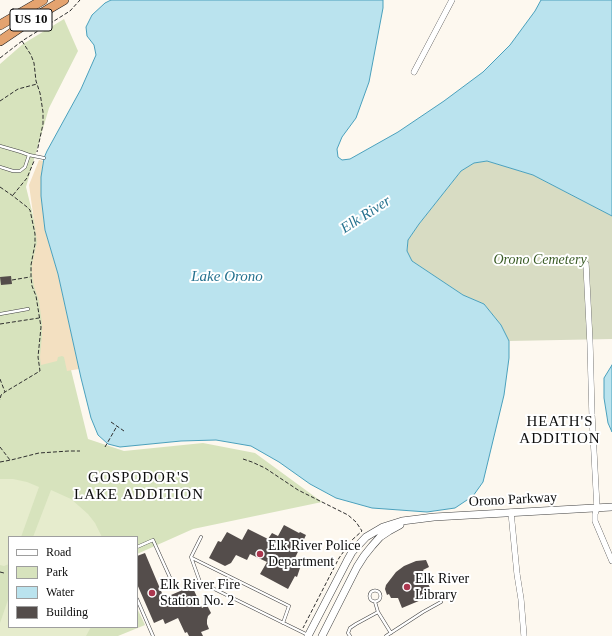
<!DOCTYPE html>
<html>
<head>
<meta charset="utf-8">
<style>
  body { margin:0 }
  #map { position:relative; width:612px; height:636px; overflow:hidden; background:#fdf8ef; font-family:"Times New Roman",serif }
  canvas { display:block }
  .legend { position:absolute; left:8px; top:536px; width:130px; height:92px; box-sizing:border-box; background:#fff; border:1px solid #9e9e9e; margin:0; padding:5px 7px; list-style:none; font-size:12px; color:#0d0d0d }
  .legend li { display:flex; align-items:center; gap:8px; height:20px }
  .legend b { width:20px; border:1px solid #9e9e9e }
</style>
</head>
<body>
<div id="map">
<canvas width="612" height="636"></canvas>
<ul class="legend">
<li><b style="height:5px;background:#fff"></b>Road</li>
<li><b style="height:11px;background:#d7e3bd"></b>Park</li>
<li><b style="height:11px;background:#bae3ee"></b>Water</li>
<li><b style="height:11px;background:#544d4b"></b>Building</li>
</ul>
</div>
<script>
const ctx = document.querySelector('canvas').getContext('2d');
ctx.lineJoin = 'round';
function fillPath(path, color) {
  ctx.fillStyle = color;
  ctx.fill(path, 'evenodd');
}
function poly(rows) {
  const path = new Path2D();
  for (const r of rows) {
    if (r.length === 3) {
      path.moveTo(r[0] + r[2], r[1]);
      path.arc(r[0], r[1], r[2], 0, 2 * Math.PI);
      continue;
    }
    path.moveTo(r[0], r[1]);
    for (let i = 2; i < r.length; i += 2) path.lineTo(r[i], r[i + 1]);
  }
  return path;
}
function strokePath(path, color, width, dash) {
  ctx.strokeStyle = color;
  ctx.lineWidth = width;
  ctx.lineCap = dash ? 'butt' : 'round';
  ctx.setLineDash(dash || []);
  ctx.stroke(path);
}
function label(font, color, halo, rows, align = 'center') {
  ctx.font = font + ' "Times New Roman",serif';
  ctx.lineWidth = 4;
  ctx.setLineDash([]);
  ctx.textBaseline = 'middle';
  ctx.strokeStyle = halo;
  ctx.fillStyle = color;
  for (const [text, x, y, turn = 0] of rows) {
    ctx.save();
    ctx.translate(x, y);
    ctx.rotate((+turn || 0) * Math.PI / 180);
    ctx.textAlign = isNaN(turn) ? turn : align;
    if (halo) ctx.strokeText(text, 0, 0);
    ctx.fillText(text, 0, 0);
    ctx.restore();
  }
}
const green = poly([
  [64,19,78,51,49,108,26,187,88,439,124,451,203,443,255,453,322,502,193,529,137,554,137,537,9,537,9,627,137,627,137,608,145,625,118,636,0,636,0,64,23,44]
]);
const sand = poly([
  [39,160,43,161,41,177,41,196,45,230,58,274,79,369,67,371,64,357,62,356,58,357,57,361,41,365,40,357,42,336,42,323,39,301,34,286,32,274,32,265,37,242,29,185]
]);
const cemetery = poly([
  [487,161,533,175,612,216,612,339,509,341,501,325,484,304,463,295,412,261,407,251,408,240,419,224,461,171,474,163]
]);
const pitch = poly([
  [0,479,13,479,27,482,39,487,21,537,9,537,9,564,4,566,0,565],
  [51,490,71,499,88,514,95,523,102,537,33,537],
  [9,597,9,627,91,627,86,636,0,636,0,623]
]);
const water = poly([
  [111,0,383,0,383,8,369,82,356,118,342,137,337,149,338,157,342,160,350,159,398,132,444,101,483,72,510,45,535,11,541,0,612,0,612,216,533,175,487,161,474,163,461,171,419,224,408,240,407,251,412,261,463,295,484,304,501,325,509,341,509,358,504,395,483,482,473,496,455,508,427,512,372,508,336,498,310,484,279,462,251,446,216,440,181,441,120,447,108,444,98,435,91,418,81,378,58,274,45,230,41,196,41,177,44,158,47,151,81,89,96,55,94,45,87,36,86,27,92,15,105,3,111,0],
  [612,365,612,432,608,423,604,398,604,378,612,365]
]);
const building = poly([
  [11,276,12,284,1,285,0,277],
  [284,525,299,533,300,532,306,535,295,558,296,559,293,565,300,568,297,577,295,576,288,589,260,574,267,562,250,554,247,560,236,555,231,563,225,566,209,558,218,541,221,542,227,532,242,540,248,529,268,539,272,533,278,536],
  [145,553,164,598,192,586,202,608,207,605,211,613,208,616,207,620,207,624,209,629,201,632,203,636,189,636,187,632,185,633,178,618,165,624,163,619,154,623,137,584,137,556],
  [426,560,429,567,423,570,428,579,427,581,433,595,402,608,398,598,391,598,389,594,387,595,385,589,386,585,396,572,404,566,416,561]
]);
const path = poly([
  [22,41,31,55,34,63,36,81,40,93,43,112,43,124,37,152],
  [0,58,22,41,70,11,80,0],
  [0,101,18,89,37,84],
  [0,187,13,196,27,207,30,210,35,234,35,244,31,265,31,277,32,286,36,296,41,327,38,357,40,371,5,392,1,395,0,400],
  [13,195,27,178,34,161],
  [12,280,30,277],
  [0,324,39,318],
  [0,379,5,392],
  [111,422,124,431],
  [0,447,10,460],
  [105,447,117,426],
  [243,459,252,462,265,468,298,490,348,515,356,522,362,531,352,540,339,558,303,628],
  [0,462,11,460,39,453,69,451,80,451],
  [0,572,4,573]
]);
const service = poly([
  [0,146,21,152,29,155,25,167,20,171,13,171,0,167],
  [29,155,44,158],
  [0,314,28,309],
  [201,537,191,557,200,582,308,635],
  [137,547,153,540,172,582],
  [192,558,289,606,283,623],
  [375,596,5.5],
  [137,599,153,636],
  [375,602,378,612,391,633],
  [350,636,348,633,350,628,356,624,378,612],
  [386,636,423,612,441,602]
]);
const minor = poly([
  [414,72,452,0],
  [586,264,590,343,592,415,597,508,595,514,595,521,612,561],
  [511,512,517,574,521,599,524,636]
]);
const tertiary = poly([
  [308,636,347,561,352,552,366,537,383,527,402,521,434,517,612,507],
  [322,636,357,567,364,556,372,546,380,537,389,531,400,525]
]);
const trunk = poly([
  [0,25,43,0],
  [0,41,37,16,64,0]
]);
const markers = [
  [260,554,4,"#ab374f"],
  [407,587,4,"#ab374f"],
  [152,593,4,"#ab374f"]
];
const shields = [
  [31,20,42]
];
const shieldNames = [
  ["US 10",31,20]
];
const parkNames = [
  ["Orono Cemetery",540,260]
];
const streetNames = [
  ["Orono Parkway",513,500,-3]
];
const poiNames = [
  ["Elk River Police",268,546],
  ["Department",268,562],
  ["Elk River",415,579],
  ["Library",415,595],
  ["Elk River Fire",160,585],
  ["Station No. 2",160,601]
];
const waterNames = [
  ["Elk River",366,215,-33],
  ["Lake Orono",227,277]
];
const neighbourhoodNames = [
  ["HEATH'S",560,422],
  ["ADDITION",560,439],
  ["GOSPODOR'S",139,478],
  ["LAKE ADDITION",139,495]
];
fillPath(green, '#d7e3bd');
fillPath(sand, '#f3e0c1');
fillPath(cemetery, '#d8dcc3');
fillPath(pitch, '#e6eccd');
fillPath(water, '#bae3ee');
strokePath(water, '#4aa0bc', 1);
fillPath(building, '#544d4b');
strokePath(service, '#404040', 3.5);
strokePath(minor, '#404040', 6);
strokePath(tertiary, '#404040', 8);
strokePath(trunk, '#1e1e1e', 10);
strokePath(path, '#2f2f2f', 1, [4, 2]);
strokePath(service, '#fff', 2.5);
strokePath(minor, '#fff', 5.5);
strokePath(tertiary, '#fff', 7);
strokePath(trunk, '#e4a36f', 9);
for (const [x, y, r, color] of markers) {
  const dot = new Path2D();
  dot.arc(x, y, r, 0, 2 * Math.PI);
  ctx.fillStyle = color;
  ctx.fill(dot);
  strokePath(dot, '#fff', 1.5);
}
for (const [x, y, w] of shields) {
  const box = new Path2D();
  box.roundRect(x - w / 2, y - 11, w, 22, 3);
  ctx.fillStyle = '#fff';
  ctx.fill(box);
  strokePath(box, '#0d0d0d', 1);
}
label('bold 13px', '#0d0d0d', null, shieldNames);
label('italic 14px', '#3a5c26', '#fff', parkNames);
label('14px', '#0d0d0d', '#fff', streetNames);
label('14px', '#0d0d0d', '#fff', poiNames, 'left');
label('italic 15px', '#26728f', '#fff', waterNames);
ctx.letterSpacing = '1px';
label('15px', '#0d0d0d', '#fff', neighbourhoodNames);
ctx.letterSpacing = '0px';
</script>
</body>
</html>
